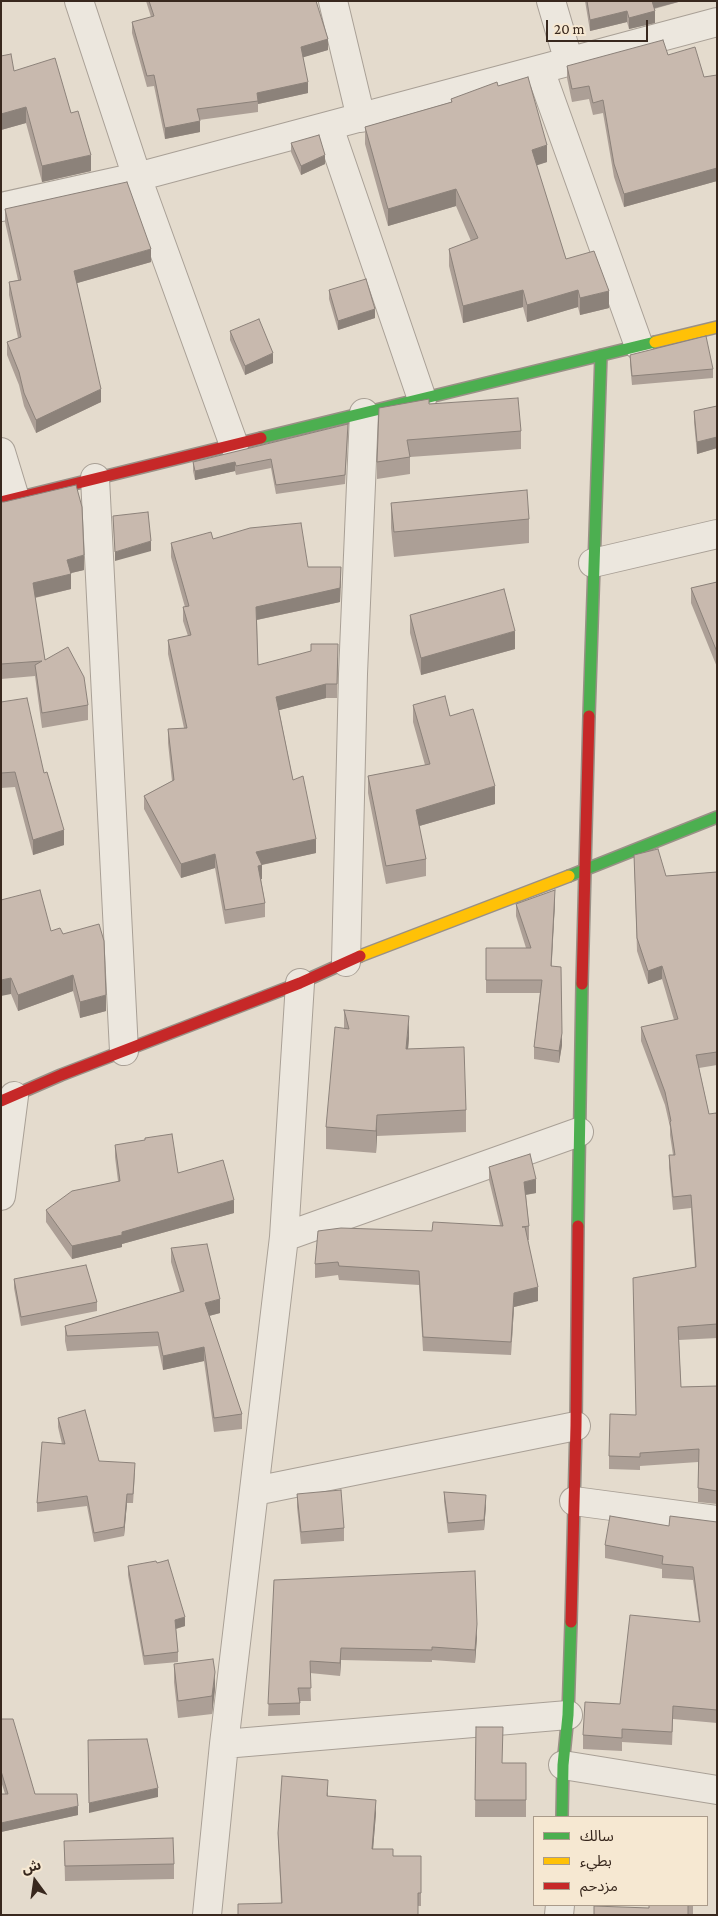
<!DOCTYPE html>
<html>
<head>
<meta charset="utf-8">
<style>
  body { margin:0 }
  #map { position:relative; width:718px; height:1916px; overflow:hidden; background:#e4dbcd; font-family:"Crimson Pro","Noto Sans Arabic",serif }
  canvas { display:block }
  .frame { position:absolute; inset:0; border:2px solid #38281e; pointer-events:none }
  .legend { position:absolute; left:533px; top:1816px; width:175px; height:90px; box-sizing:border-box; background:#f6e8d2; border:1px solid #aa9b8a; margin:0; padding:6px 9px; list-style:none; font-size:15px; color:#38281e }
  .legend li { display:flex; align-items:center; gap:10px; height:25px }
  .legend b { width:25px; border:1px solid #aa9b8a }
  .north { position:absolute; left:10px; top:1856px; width:50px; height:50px; -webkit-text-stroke:4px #f6e8d2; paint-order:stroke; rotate:346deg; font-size:14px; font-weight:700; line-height:20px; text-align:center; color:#38281e }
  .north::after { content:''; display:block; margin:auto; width:18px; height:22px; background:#38281e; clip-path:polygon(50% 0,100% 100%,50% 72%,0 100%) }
  .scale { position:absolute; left:546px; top:20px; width:102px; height:22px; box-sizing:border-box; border:2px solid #38281e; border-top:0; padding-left:6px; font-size:15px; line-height:18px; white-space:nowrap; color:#38281e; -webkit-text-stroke:4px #f6e8d2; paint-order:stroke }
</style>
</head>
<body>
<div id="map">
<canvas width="718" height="1916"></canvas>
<div class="frame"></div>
<ul class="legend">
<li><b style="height:6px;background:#4caf50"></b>سالك</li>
<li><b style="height:6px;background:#ffc107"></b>بطيء</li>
<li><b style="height:6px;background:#c62828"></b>مزدحم</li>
</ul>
<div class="north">ش</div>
<div class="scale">20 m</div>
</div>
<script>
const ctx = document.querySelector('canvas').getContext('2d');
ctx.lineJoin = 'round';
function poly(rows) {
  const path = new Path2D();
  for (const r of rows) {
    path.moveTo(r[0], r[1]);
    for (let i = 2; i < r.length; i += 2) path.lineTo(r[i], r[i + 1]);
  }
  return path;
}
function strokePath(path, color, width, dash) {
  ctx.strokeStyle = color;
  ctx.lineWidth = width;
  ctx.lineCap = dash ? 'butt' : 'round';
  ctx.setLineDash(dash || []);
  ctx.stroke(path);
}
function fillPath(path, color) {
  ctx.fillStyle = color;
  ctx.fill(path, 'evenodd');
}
const street = poly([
  [79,1,137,177,234,445],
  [333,1,361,118],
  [551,1,569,62],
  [540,70,639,346],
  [329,127,422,399],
  [1,207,137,177,717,22],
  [1,452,15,498],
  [95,478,124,1051],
  [593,563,717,534],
  [346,962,353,674,364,413],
  [1,1196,14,1096],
  [284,1237,579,1132],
  [255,1491,576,1426],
  [574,1501,717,1520],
  [224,1744,568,1715],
  [563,1765,717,1790],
  [207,1915,224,1744,284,1237,300,983],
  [559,1915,560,1905]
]);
const fast = poly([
  [261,438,655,342],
  [589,716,601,355],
  [569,876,717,817],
  [578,1226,582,984],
  [562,1817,563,1765,568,1715,571,1622]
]);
const slow = poly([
  [655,342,717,327],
  [360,956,569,876]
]);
const jam = poly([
  [1,502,261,438],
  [582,984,589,716],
  [1,1101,61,1075,300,983,360,956],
  [571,1622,576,1426,578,1226]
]);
const wall = poly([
  [146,1,316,1,328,50,303,57,308,93,258,104,258,112,199,120,200,132,165,139,154,86,147,87,132,33,132,22,151,17],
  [585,1,682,1,654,9,655,23,629,29,627,22,590,31],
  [668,55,704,77,717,75,717,181,624,207,614,177,603,113,593,115,589,99,572,102,567,78,567,66],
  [1,56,14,71,71,113,91,171,42,182,26,123,1,130],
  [498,86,547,162,536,165,566,259,609,308,580,315,578,307,527,322,523,307,463,323,449,266,449,249,471,241,456,206,388,226,365,144,365,127,451,102,451,99],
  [291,143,325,164,301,175,291,152],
  [5,209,151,262,77,283,101,402,36,433,24,406,19,385,7,355,7,342,18,338,9,295,9,282,18,280,5,222],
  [329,290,375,318,338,330,329,299],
  [230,331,273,363,245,375,230,340],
  [630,355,713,369,713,378,632,385,630,364],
  [429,404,521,431,521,449,410,457,410,474,377,479,377,462],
  [717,406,717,448,697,454,694,422,694,411],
  [348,433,345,484,276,494,271,468,236,475,235,471,195,480,193,471,193,462],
  [1,502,84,570,71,573,71,589,35,598,45,660,88,705,88,720,42,728,35,676,1,679],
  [391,503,529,519,529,543,394,557,391,528],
  [213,539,308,567,341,581,340,602,257,620,258,665,338,658,337,698,326,698,279,710,293,780,316,853,262,865,262,879,261,879,265,903,265,917,225,924,215,868,181,878,144,809,144,796,172,781,168,743,168,729,184,728,168,654,168,640,188,636,183,621,183,607,185,607,171,557,171,543],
  [717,582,717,667,691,603,691,588],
  [410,615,515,649,421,675,410,633],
  [1,702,44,773,64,845,33,855,15,787,1,788],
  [413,705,450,716,495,804,419,826,426,859,426,876,386,884,368,793,368,776,425,765,413,722],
  [634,855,666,876,717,872,717,1065,699,1068,709,1114,717,1116,717,1338,679,1340,681,1387,717,1386,717,1504,698,1502,698,1462,640,1466,640,1470,609,1469,609,1456,636,1415,695,1268,691,1208,673,1210,669,1168,669,1155,673,1155,670,1135,670,1127,665,1105,641,1041,641,1027,674,1020,662,979,648,984,637,951],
  [1,900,51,931,63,934,106,1011,80,1018,73,991,18,1011,11,994],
  [555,902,551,966,562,1045,559,1063,534,1059,534,1047,540,993,486,993,486,948,526,948,516,916,516,904],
  [344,1010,409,1038,408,1049,466,1110,466,1132,377,1136,376,1153,326,1149,326,1127,344,1028],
  [115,1145,178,1173,234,1213,122,1244,122,1247,72,1259,46,1222,46,1210,118,1181,115,1157],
  [489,1167,536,1193,526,1195,529,1226,529,1240,528,1240,538,1301,514,1307,511,1355,423,1351,419,1285,339,1280,338,1275,315,1278,315,1264,432,1231,500,1225,489,1180],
  [171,1248,220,1313,209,1316,242,1414,242,1429,214,1432,204,1361,163,1370,158,1346,67,1351,65,1341,65,1326,180,1292,171,1262],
  [14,1279,97,1302,97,1311,21,1326,14,1288],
  [58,1418,99,1461,135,1473,133,1503,127,1503,124,1536,94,1542,87,1506,37,1512,37,1503,62,1444,58,1427],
  [444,1492,486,1505,484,1530,448,1533,444,1501],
  [297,1494,344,1528,344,1541,301,1544,297,1507],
  [715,1522,717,1522,717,1723,673,1719,672,1745,622,1742,622,1751,583,1749,583,1735,620,1704,699,1622,693,1580,662,1578,662,1569,605,1558,605,1545,669,1526],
  [157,1563,185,1626,176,1629,178,1652,178,1662,144,1665,128,1575,128,1566],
  [274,1580,477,1637,475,1663,432,1660,432,1662,341,1660,340,1676,310,1673,311,1701,300,1701,300,1715,268,1716],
  [174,1664,215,1689,212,1714,178,1718,174,1682],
  [1,1719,35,1794,78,1815,1,1832,1,1794,5,1794,1,1781],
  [476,1727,502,1763,526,1763,526,1817,475,1817],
  [328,1792,328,1797,376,1813,373,1849,393,1856,421,1856,421,1906,281,1903,278,1833],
  [64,1841,174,1864,174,1879,65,1881],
  [649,1905,693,1905,693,1915,594,1915,649,1908]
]);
const shadedWall = poly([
  [651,1,682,1,651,9],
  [627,11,627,22,590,31,590,20],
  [655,11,655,23,629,29,629,18],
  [328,39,328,50,301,58,301,47],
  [308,82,308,93,258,104,257,93],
  [26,107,26,123,1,130,1,114],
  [200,121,200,132,165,139,165,128],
  [547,145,547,162,532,167,532,150],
  [91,155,91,171,42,182,42,166],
  [325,155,325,164,301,175,301,166],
  [717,168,717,181,624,207,624,194],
  [456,189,456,206,388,226,388,209],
  [151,249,151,262,74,284,74,271],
  [523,290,523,307,463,323,463,306],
  [578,290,578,307,527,322,527,305],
  [609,291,609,308,580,315,580,298],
  [375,309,375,318,338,330,338,321],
  [273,353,273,363,245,375,245,366],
  [101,389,101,402,36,433,36,420],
  [717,437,717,448,697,454,697,442],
  [235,462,235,471,195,480,195,471],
  [151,541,151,551,115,561,115,552],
  [84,555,84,570,67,574,67,560],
  [341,567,340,602,256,620,256,607],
  [71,574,71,589,33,598,33,583],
  [515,631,515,649,421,675,421,658],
  [326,684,326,698,276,711,276,697],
  [495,786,495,804,416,827,416,810],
  [64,830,64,845,33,855,33,840],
  [316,839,316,853,256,866,256,852],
  [215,854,215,868,181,878,181,864],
  [262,865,262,879,258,880,258,866],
  [555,890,555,902,551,978,551,966],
  [662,966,662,979,648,984,648,971],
  [73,975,73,991,18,1011,18,995],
  [11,978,11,994,1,996,1,980],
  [106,995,106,1011,80,1018,80,1002],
  [409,1016,409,1038,406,1071,406,1049],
  [562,1033,562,1045,559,1063,559,1051],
  [377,1115,377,1136,376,1153,376,1131],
  [536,1179,536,1193,524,1195,524,1182],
  [234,1200,234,1213,122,1244,122,1247,72,1259,72,1246],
  [538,1287,538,1301,514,1307,511,1355,514,1293],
  [220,1299,220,1313,205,1317,205,1303],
  [204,1347,204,1361,163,1370,163,1356],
  [127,1494,127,1503,124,1536,124,1527],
  [486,1495,486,1505,484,1530,484,1520],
  [185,1617,185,1626,175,1629,175,1620],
  [477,1624,477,1637,475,1663,475,1650],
  [341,1648,341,1660,340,1676,340,1663],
  [215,1672,215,1689,212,1714,212,1696],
  [158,1788,158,1797,89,1813,89,1803],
  [376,1800,376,1813,372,1862,372,1849],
  [78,1806,78,1815,1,1832,1,1823]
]);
const building = poly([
  [149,1,316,1,328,39,301,47,308,82,257,93,258,101,197,109,200,121,165,128,154,75,147,76,132,22,154,16,149,1],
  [587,1,652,1,655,11,629,18,627,11,590,20,587,1],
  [663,40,668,55,695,47,704,77,717,75,717,168,624,194,614,164,603,100,593,103,589,86,572,89,567,66,663,40],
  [11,54,14,71,55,58,71,113,78,111,91,155,42,166,26,107,1,114,1,56,11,54],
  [528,77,547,145,532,150,566,259,594,251,609,291,580,298,578,290,527,305,523,290,463,306,449,249,478,238,456,189,388,209,365,127,452,102,451,99,497,82,498,86,528,77],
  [319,135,325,155,301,166,291,143,319,135],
  [127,182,151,249,74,271,101,389,36,420,24,393,19,372,7,342,21,337,9,282,21,280,5,209,127,182],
  [366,279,375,309,338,321,329,290,366,279],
  [259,319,273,353,245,366,230,331,259,319],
  [706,336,713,369,632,376,630,355,706,336],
  [518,398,521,431,407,440,410,457,377,462,379,408,429,399,429,404,518,398],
  [717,406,717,437,697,442,694,411,717,406],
  [348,424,345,475,276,485,271,459,236,466,235,462,195,471,193,462,348,424],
  [76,485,82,507,84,555,67,560,71,574,33,583,45,660,68,647,84,677,88,705,42,713,35,665,42,661,1,664,1,502,4,502,76,485],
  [527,490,529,519,394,532,391,503,527,490],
  [148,512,151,541,115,552,113,516,148,512],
  [301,523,308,567,341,567,340,588,256,607,258,665,311,651,311,644,338,644,337,684,326,684,276,697,293,780,303,776,316,839,256,852,262,865,258,866,265,903,225,910,215,854,181,864,144,796,174,780,168,729,187,728,168,640,191,635,183,607,189,606,171,543,211,532,213,539,250,528,301,523],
  [717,582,717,652,691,588,717,582],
  [504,589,515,631,421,658,410,615,504,589],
  [445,696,450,716,473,709,495,786,416,810,426,859,386,866,368,776,430,764,413,705,445,696],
  [27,698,44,773,47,772,64,830,33,840,15,772,1,773,1,702,27,698],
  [658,849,666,876,717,872,717,1052,696,1055,709,1114,716,1113,717,1116,717,1324,678,1327,681,1387,717,1386,717,1491,698,1488,699,1449,640,1453,640,1457,609,1456,610,1414,636,1415,633,1278,696,1267,691,1195,673,1197,669,1155,675,1155,670,1122,671,1121,665,1092,641,1027,678,1019,662,966,648,971,637,938,634,855,658,849],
  [40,890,51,931,60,928,63,934,99,924,104,941,106,995,80,1002,73,975,18,995,11,978,1,980,1,900,40,890],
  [555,890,551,966,561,967,562,1033,559,1051,534,1047,542,980,486,980,486,948,531,948,516,904,555,890],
  [344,1010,409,1016,406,1049,464,1047,466,1110,377,1115,376,1131,326,1127,335,1027,349,1029,344,1010],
  [172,1134,178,1173,223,1160,234,1200,122,1232,122,1235,72,1246,46,1210,72,1191,120,1181,115,1145,145,1140,145,1138,172,1134],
  [530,1154,536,1179,524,1182,529,1226,522,1227,525,1227,538,1287,514,1293,511,1342,423,1337,419,1271,339,1266,338,1262,315,1264,318,1231,341,1228,432,1231,433,1222,503,1226,489,1167,530,1154],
  [207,1244,220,1299,205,1303,242,1414,214,1418,204,1347,163,1356,158,1332,67,1336,65,1326,184,1291,171,1248,207,1244],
  [86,1265,97,1302,21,1317,14,1279,86,1265],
  [85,1410,99,1461,135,1463,133,1494,127,1494,124,1527,94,1533,87,1496,37,1503,42,1442,65,1444,58,1418,85,1410],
  [341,1490,344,1528,301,1532,297,1494,341,1490],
  [444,1492,486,1495,484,1520,448,1523,444,1492],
  [610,1516,669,1526,670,1516,717,1522,717,1710,673,1706,672,1732,622,1729,622,1738,583,1735,585,1702,620,1704,630,1615,700,1622,693,1567,662,1564,663,1556,605,1545,610,1516],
  [168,1560,185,1617,175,1620,178,1652,144,1656,128,1566,156,1561,157,1563,168,1560],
  [475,1571,477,1624,475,1650,432,1647,432,1650,341,1648,340,1663,310,1661,311,1688,298,1688,300,1703,268,1704,274,1580,475,1571],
  [213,1659,215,1672,212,1696,178,1701,174,1664,213,1659],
  [1,1719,13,1719,35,1794,77,1794,78,1806,1,1823,1,1794,8,1794,1,1771,1,1719],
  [476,1727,503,1727,502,1763,526,1763,526,1800,475,1800,476,1727],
  [147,1739,158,1788,89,1803,88,1740,147,1739],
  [282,1776,328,1780,327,1796,376,1800,372,1849,393,1849,393,1856,421,1856,421,1893,418,1893,418,1915,238,1915,238,1904,282,1903,278,1833,282,1776],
  [173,1838,174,1864,65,1866,64,1841,173,1838],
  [649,1905,688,1905,688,1915,594,1915,594,1906,649,1908,649,1905]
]);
strokePath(street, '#a9a096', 30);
strokePath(fast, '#999086', 14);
strokePath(slow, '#999086', 14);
strokePath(jam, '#999086', 14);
strokePath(street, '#ece7de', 28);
strokePath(fast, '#4caf50', 11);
strokePath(slow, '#ffc107', 11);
strokePath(jam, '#c62828', 11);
fillPath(wall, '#ac9f96');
fillPath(shadedWall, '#8c827a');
fillPath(building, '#c8b9ae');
strokePath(building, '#8c827a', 1);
</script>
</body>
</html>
